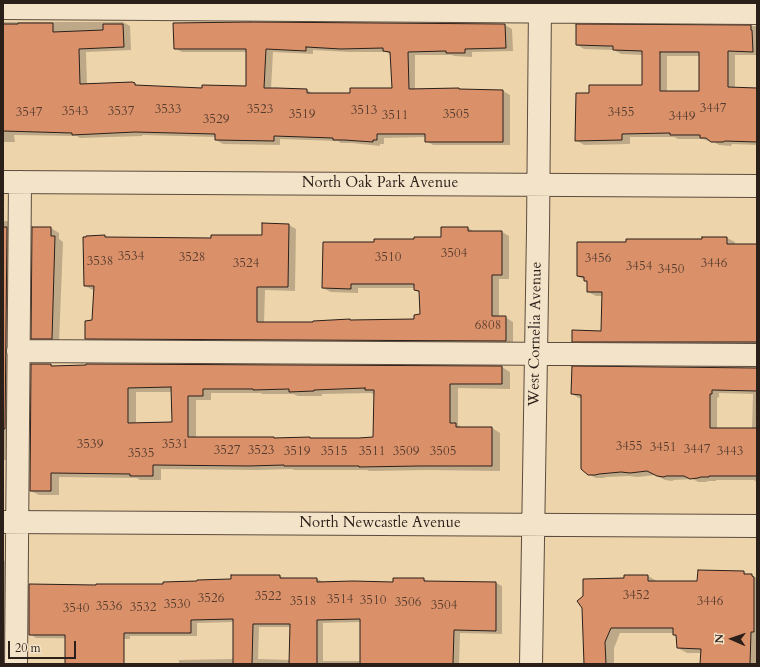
<!DOCTYPE html>
<html>
<head>
<meta charset="utf-8">
<style>
  body { margin:0 }
  #map { position:relative; width:760px; height:667px; overflow:hidden; background:#edd4aa; font-family:Cardo,serif }
  canvas { display:block }
  .frame { position:absolute; inset:0; border:4px solid #2b1f1a; pointer-events:none }
  .north { position:absolute; left:712px; top:619px; width:40px; height:40px; -webkit-text-stroke:3px #f3e3c8; paint-order:stroke; rotate:272deg; font-size:11px; font-weight:700; line-height:16px; text-align:center; color:#2b1f1a }
  .north::after { content:''; display:block; margin:auto; width:14px; height:18px; background:#2b1f1a; clip-path:polygon(50% 0,100% 100%,50% 72%,0 100%) }
  .scale { position:absolute; left:8px; top:641px; width:68px; height:18px; box-sizing:border-box; border:2px solid #2b1f1a; border-top:0; padding-left:5px; font-size:12px; line-height:14px; white-space:nowrap; color:#2b1f1a; -webkit-text-stroke:3px #f3e3c8; paint-order:stroke }
</style>
</head>
<body>
<div id="map">
<canvas width="760" height="667"></canvas>
<div class="frame"></div>
<div class="north">N</div>
<div class="scale">20 m</div>
</div>
<script>
const ctx = document.querySelector('canvas').getContext('2d');
ctx.lineJoin = 'round';
function fillPath(path, color) {
  ctx.fillStyle = color;
  ctx.fill(path, 'evenodd');
}
function poly(rows) {
  const path = new Path2D();
  for (const r of rows) {
    path.moveTo(r[0], r[1]);
    for (let i = 2; i < r.length; i += 2) path.lineTo(r[i], r[i + 1]);
  }
  return path;
}
function strokePath(path, color, width, dash) {
  ctx.strokeStyle = color;
  ctx.lineWidth = width;
  ctx.lineCap = dash ? 'butt' : 'round';
  ctx.setLineDash(dash || []);
  ctx.stroke(path);
}
function label(font, color, halo, rows, align = 'center') {
  ctx.font = font + ' Cardo,serif';
  ctx.lineWidth = 3.5;
  ctx.setLineDash([]);
  ctx.textBaseline = 'middle';
  ctx.strokeStyle = halo;
  ctx.fillStyle = color;
  for (const [text, x, y, turn = 0] of rows) {
    ctx.save();
    ctx.translate(x, y);
    ctx.rotate((+turn || 0) * Math.PI / 180);
    ctx.textAlign = isNaN(turn) ? turn : align;
    if (halo) ctx.strokeText(text, 0, 0);
    ctx.fillText(text, 0, 0);
    ctx.restore();
  }
}
const shadow = poly([
  [3,22,123,22,130,26,131,50,86,52,87,85,135,84,138,86,203,89,247,87,247,52,182,52,175,48,174,23,505,25,512,29,513,51,472,52,472,57,454,56,452,55,415,55,415,90,503,91,510,95,510,145,433,145,426,141,426,137,384,138,384,144,380,144,380,146,352,143,341,143,338,141,280,139,280,145,223,144,216,140,216,137,142,135,142,136,80,138,77,136,14,135,15,142,3,142],
  [313,50,349,52,386,52,391,55,393,89,351,94,314,94,307,90,271,89,273,52,313,54],
  [577,25,757,26,757,55,735,55,735,88,757,89,757,145,732,144,731,146,719,145,712,141,708,141,703,139,678,139,674,137,630,137,630,144,584,145,576,140,590,94,643,86,643,55,621,54,614,50,584,49,577,45],
  [667,56,700,56,700,92,667,92],
  [3,221,7,221,17,227,15,460,3,460],
  [289,225,296,229,295,291,265,290,264,323,314,323,314,322,350,320,353,321,415,319,421,315,420,293,415,290,415,288,358,288,358,293,331,292,323,288,375,243,442,238,468,228,475,232,502,232,509,236,509,279,499,279,499,317,505,317,513,322,513,344,94,343,86,338,93,321,95,290,93,290,85,286,105,236,108,238,212,239,263,236],
  [33,228,51,228,59,233,59,239,63,242,59,343,40,343,32,338],
  [727,238,735,242,735,245,757,245,757,346,581,345,573,341,602,332,603,296,596,296,588,292,588,282,578,276,627,243,703,240],
  [50,365,54,367,502,367,510,372,510,389,458,388,458,425,463,428,492,428,500,433,500,471,428,470,369,471,367,470,294,470,292,469,258,470,161,469,161,480,140,480,137,478,59,477,59,495,39,495,31,491],
  [136,392,172,392,173,423,136,424],
  [211,393,261,393,262,394,293,394,298,396,322,396,322,394,371,393,375,395,374,438,196,438,196,400,211,400],
  [757,369,757,482,754,480,716,480,716,481,708,481,706,482,698,482,693,479,674,480,672,481,665,480,655,475,638,477,629,476,607,477,603,478,596,478,588,474,582,398,579,398,572,394],
  [719,393,753,394,752,429,717,429,717,398,719,397],
  [3,560,16,567,15,664,3,664],
  [744,572,748,575,751,575,757,578,757,664,701,664,702,653,687,653,678,648,677,637,674,635,674,633,620,633,614,648,614,664,568,664,585,663,625,579,625,576,648,576,657,581,698,582],
  [280,576,284,579,317,579,323,582,394,583,424,579,428,582,496,583,502,586,502,634,460,633,459,664,179,664,179,660,232,659,232,658,234,658,234,622,197,623,197,636,130,636,130,639,36,638,30,634,164,585],
  [361,622,361,661,323,661,323,623],
  [259,627,291,627,290,660,258,659]
]);
const building = poly([
  [250,22,505,24,506,48,465,49,465,53,446,53,446,51,408,52,409,89,459,88,459,89,503,90,503,142,425,142,425,134,377,134,377,140,373,140,373,142,344,140,333,140,333,138,274,136,274,141,215,140,215,134,135,132,72,135,72,133,3,131,3,24,18,24,18,23,53,23,53,32,103,30,103,24,123,24,124,47,79,49,80,84,132,82,135,83,135,85,202,88,202,85,246,86,246,49,174,49,173,23,250,22],
  [306,47,341,49,383,48,383,51,390,52,392,88,350,88,350,93,307,93,307,89,277,88,264,88,266,49,306,51,306,47],
  [576,24,751,25,751,30,752,30,753,52,728,51,728,87,757,88,757,142,725,141,723,142,711,142,706,138,700,138,700,135,670,135,670,133,622,134,622,140,575,141,576,93,589,93,589,85,642,85,642,51,613,50,613,46,608,46,576,45,576,24],
  [660,52,699,52,699,91,660,91,660,52],
  [262,223,289,224,288,287,257,287,257,322,313,322,313,321,350,319,350,320,414,319,414,315,420,314,419,291,414,290,414,284,351,284,351,289,322,288,323,242,374,242,374,239,414,239,414,237,441,237,441,227,468,227,468,231,502,231,502,275,492,275,492,316,506,316,506,341,85,339,85,321,92,320,94,286,84,286,83,237,86,237,86,236,105,235,105,237,211,238,211,235,262,235,262,223],
  [3,227,7,227,5,429,3,429,3,227],
  [32,227,51,227,51,236,55,236,52,339,31,339,32,227],
  [702,237,727,237,727,244,757,244,757,342,572,342,572,330,601,331,602,292,587,292,587,281,584,281,584,277,577,276,577,242,626,242,626,239,702,239,702,237],
  [31,364,51,364,51,366,86,365,86,364,502,366,502,384,450,384,450,423,456,423,456,427,492,427,492,466,419,466,359,467,359,466,284,466,284,465,249,466,153,465,153,476,130,476,130,474,51,473,51,491,30,491,31,364],
  [171,387,172,422,128,423,128,388,171,387],
  [365,388,365,390,374,390,373,437,359,438,310,438,310,437,274,438,274,437,188,437,188,396,203,396,203,389,253,389,253,390,289,389,289,392,314,391,314,390,365,388],
  [572,366,757,368,757,391,712,390,712,394,710,394,710,428,757,428,757,476,709,476,709,477,701,477,698,478,690,479,684,476,666,476,664,477,657,476,647,471,630,473,621,472,599,474,595,475,588,475,581,469,581,395,571,394,572,366],
  [698,570,744,571,744,574,752,574,752,576,754,577,754,632,751,632,750,664,700,664,701,649,677,648,676,635,673,635,673,628,611,628,605,642,606,664,584,664,582,608,577,601,583,596,583,579,624,578,624,575,648,575,648,581,697,581,698,570],
  [231,575,280,575,280,578,317,578,317,582,353,581,393,582,393,578,424,578,424,581,496,582,496,631,454,630,453,664,360,664,360,619,317,620,317,664,289,664,290,624,253,624,252,664,233,664,233,619,191,620,191,633,124,633,124,664,65,664,65,635,29,635,29,584,96,585,96,584,163,584,163,582,197,581,197,580,231,579,231,575]
]);
const minor = poly([
  [3,8,757,13],
  [3,182,757,186],
  [18,351,757,355],
  [3,522,757,526],
  [16,664,20,182],
  [531,664,538,231,540,3]
]);
const numberNames = [
  ["3447",713,109],
  ["3533",168,110],
  ["3523",260,110],
  ["3513",364,111],
  ["3543",75,112],
  ["3537",121,112],
  ["3547",29,113],
  ["3455",621,113],
  ["3519",302,115],
  ["3505",456,115],
  ["3511",395,116],
  ["3449",682,117],
  ["3529",216,120],
  ["3504",454,254],
  ["3534",131,257],
  ["3528",192,258],
  ["3510",388,258],
  ["3456",598,259],
  ["3538",100,262],
  ["3524",246,264],
  ["3446",714,264],
  ["3454",639,267],
  ["3450",671,270],
  ["6808",488,326],
  ["3539",90,445],
  ["3531",175,445],
  ["3455",629,447],
  ["3451",663,448],
  ["3447",697,450],
  ["3527",227,451],
  ["3523",261,451],
  ["3519",297,452],
  ["3515",334,452],
  ["3511",372,452],
  ["3509",406,452],
  ["3505",443,452],
  ["3443",730,452],
  ["3535",141,454],
  ["3452",636,596],
  ["3522",268,597],
  ["3526",211,599],
  ["3514",340,600],
  ["3510",373,601],
  ["3518",303,602],
  ["3446",710,602],
  ["3506",408,603],
  ["3530",177,605],
  ["3504",444,606],
  ["3536",109,607],
  ["3532",143,608],
  ["3540",76,609]
];
const streetNames = [
  ["North Oak Park Avenue",380,184],
  ["West Cornelia Avenue",536,334,-89],
  ["North Newcastle Avenue",380,524]
];
fillPath(shadow, '#0003');
fillPath(building, '#da916a');
strokePath(building, '#2b1f1a', 1);
strokePath(minor, '#5c4c3e', 24);
strokePath(minor, '#f3e3c8', 22);
label('13px', '#573c2e', null, numberNames);
label('15px', '#2b1f1a', '#f3e3c8', streetNames);
</script>
</body>
</html>
